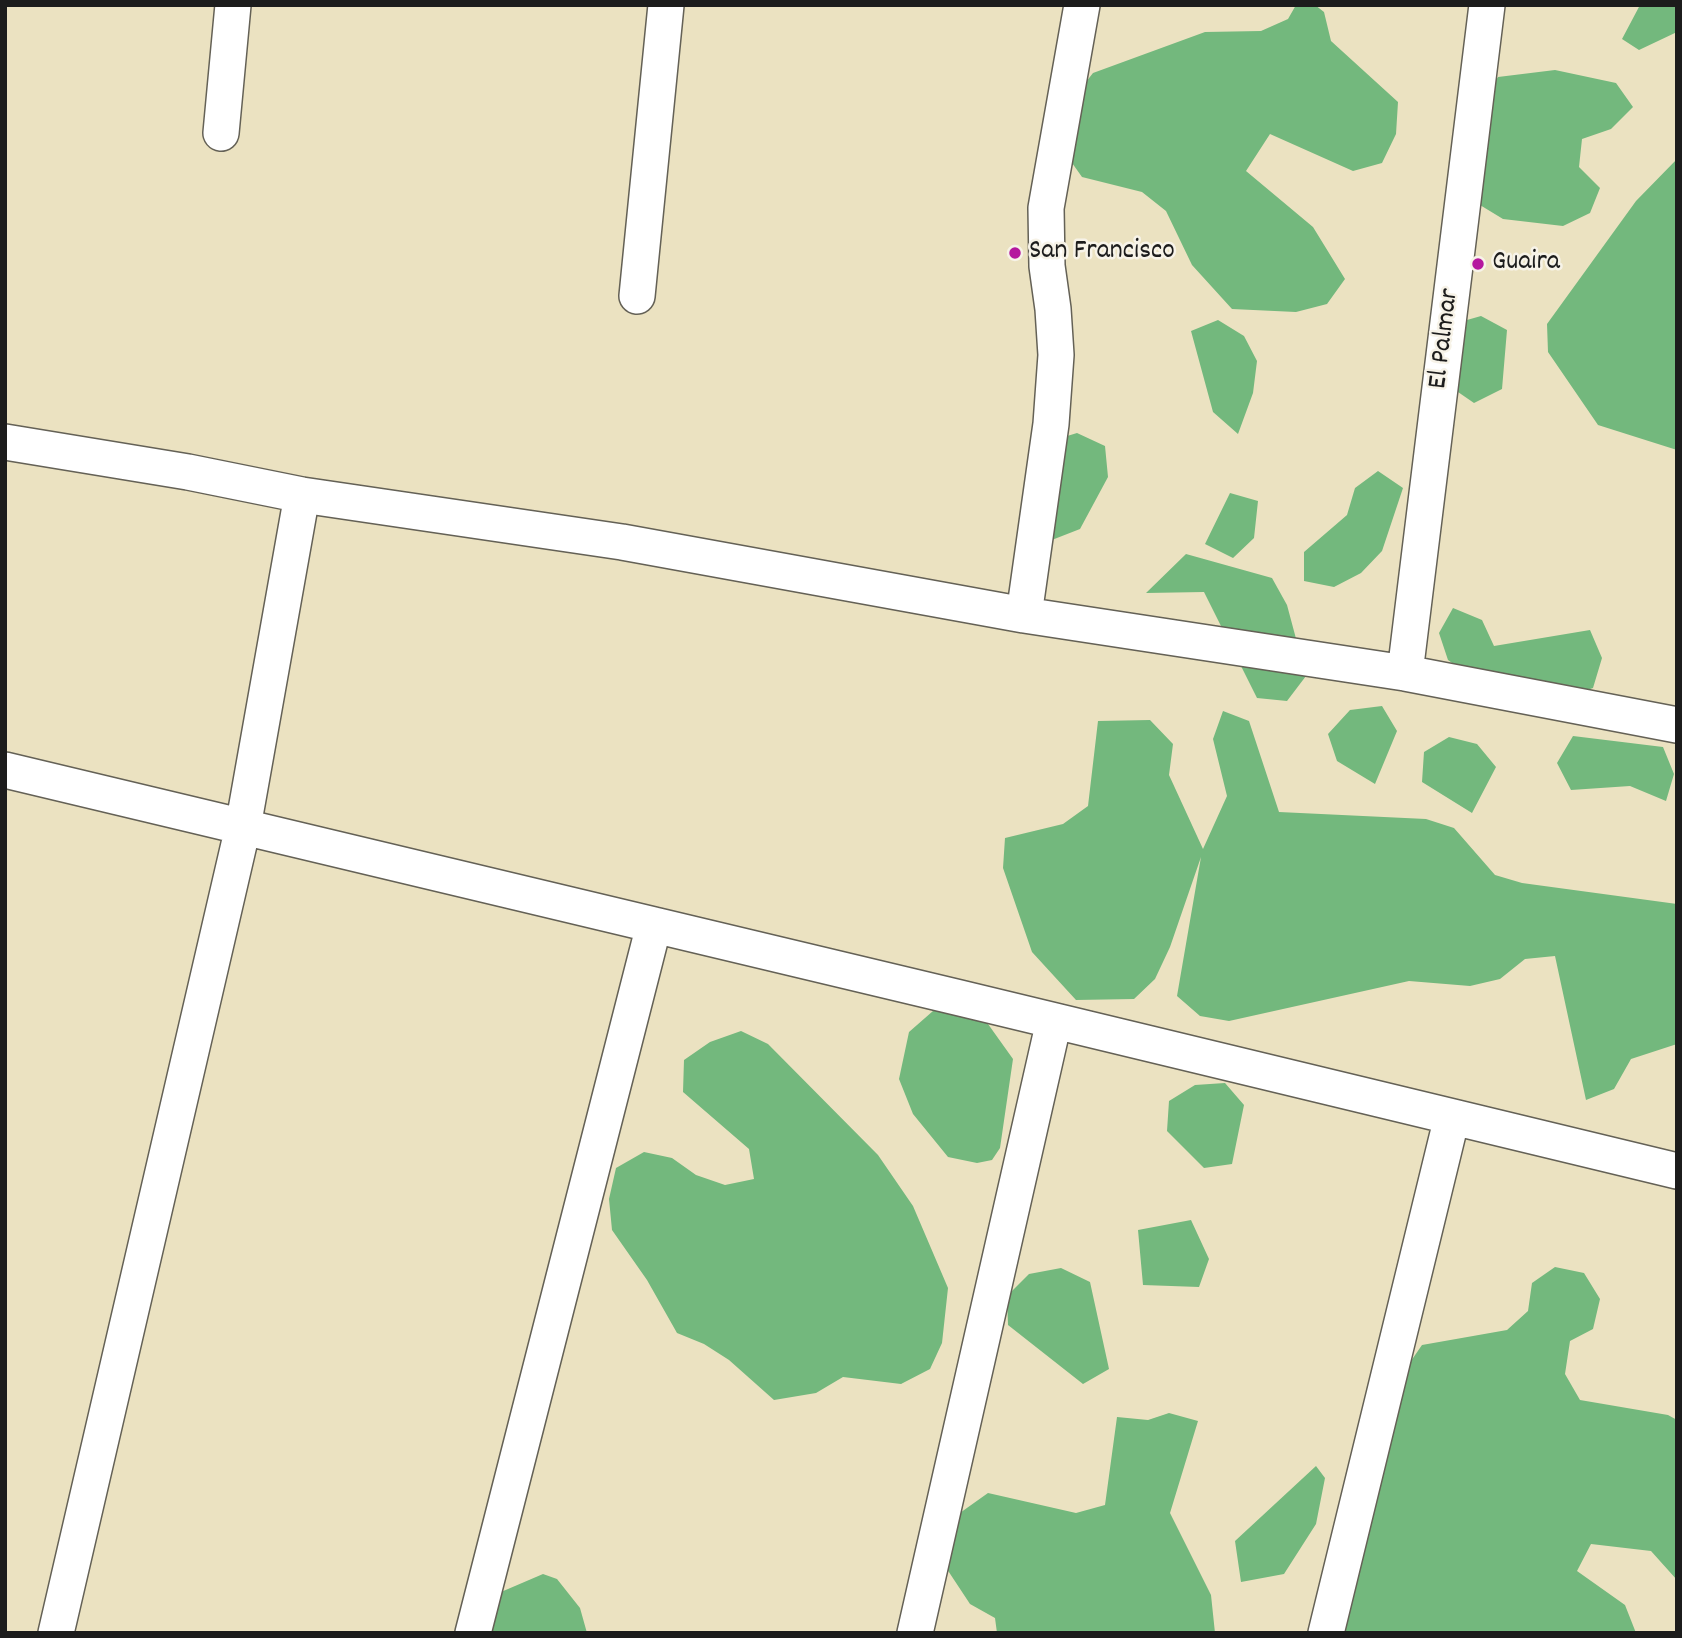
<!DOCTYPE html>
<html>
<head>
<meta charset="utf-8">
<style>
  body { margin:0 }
  #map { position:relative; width:1682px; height:1638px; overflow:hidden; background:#ebe2c1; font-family:Dekko,sans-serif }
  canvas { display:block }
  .frame { position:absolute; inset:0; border:7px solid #1c1c1c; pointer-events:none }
</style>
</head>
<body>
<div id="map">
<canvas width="1682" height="1638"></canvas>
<div class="frame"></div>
</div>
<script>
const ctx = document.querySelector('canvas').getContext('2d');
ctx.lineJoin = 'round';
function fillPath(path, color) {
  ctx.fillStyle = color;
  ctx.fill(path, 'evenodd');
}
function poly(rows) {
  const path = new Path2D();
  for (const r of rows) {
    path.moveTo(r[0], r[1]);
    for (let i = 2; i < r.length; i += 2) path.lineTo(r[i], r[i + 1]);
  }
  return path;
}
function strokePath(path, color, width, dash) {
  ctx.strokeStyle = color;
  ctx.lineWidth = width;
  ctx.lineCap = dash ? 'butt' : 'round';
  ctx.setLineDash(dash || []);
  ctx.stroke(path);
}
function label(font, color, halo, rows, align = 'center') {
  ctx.font = font + ' Dekko,sans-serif';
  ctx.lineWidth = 5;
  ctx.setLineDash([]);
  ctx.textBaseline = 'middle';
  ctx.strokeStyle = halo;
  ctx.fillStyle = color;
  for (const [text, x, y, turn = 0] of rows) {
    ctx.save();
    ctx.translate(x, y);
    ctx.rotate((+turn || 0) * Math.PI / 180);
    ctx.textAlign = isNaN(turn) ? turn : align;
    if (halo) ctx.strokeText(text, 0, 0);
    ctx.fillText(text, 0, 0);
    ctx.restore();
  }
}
const forest = poly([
  [1296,5,1315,5,1324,12,1331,41,1398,102,1396,134,1382,163,1353,171,1270,134,1246,171,1313,227,1345,279,1327,304,1296,312,1232,309,1192,265,1166,211,1142,192,1082,177,1065,153,1075,96,1093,73,1205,32,1261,31,1288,19],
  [1640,5,1677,5,1677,32,1639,50,1622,39],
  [1555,70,1616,83,1633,107,1611,129,1582,139,1579,167,1600,188,1590,213,1563,226,1503,219,1452,188,1466,128,1498,77],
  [1677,159,1677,450,1598,425,1548,352,1547,324,1636,201],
  [1481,316,1507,330,1502,389,1474,403,1426,370,1453,324],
  [1218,320,1244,336,1257,361,1253,393,1238,434,1213,412,1191,331],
  [1077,433,1105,446,1108,477,1080,529,1039,545,1064,437],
  [1378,471,1403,488,1382,551,1361,573,1334,587,1304,581,1304,552,1347,515,1355,488],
  [1230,493,1258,501,1254,538,1233,558,1205,544],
  [1186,554,1272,578,1287,605,1306,676,1287,701,1257,698,1204,592,1146,593],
  [1453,608,1482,620,1494,646,1590,630,1602,658,1593,688,1565,698,1475,680,1448,660,1439,633],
  [1382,706,1397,731,1375,784,1337,761,1328,734,1350,710],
  [1223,711,1249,721,1279,812,1426,819,1454,828,1495,875,1522,883,1677,904,1677,1044,1631,1059,1614,1089,1586,1100,1555,956,1525,959,1500,979,1470,986,1409,981,1229,1021,1200,1016,1177,996,1201,857,1170,947,1155,979,1134,999,1076,1000,1032,952,1003,868,1005,838,1063,824,1088,806,1098,721,1150,720,1173,744,1169,775,1203,849,1227,796,1213,739],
  [1573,736,1663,747,1674,774,1666,801,1630,786,1571,790,1557,763],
  [1449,737,1477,744,1496,767,1472,813,1422,782,1424,752],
  [978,1010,1013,1059,1000,1148,992,1160,977,1163,948,1157,913,1114,899,1079,909,1032,933,1011],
  [741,1031,768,1044,878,1155,913,1206,948,1288,942,1343,930,1369,901,1384,843,1377,816,1393,774,1400,729,1360,704,1344,677,1333,647,1280,612,1230,609,1199,616,1168,644,1152,672,1158,696,1175,725,1185,754,1179,749,1149,683,1092,684,1060,710,1042],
  [1225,1083,1244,1105,1232,1164,1204,1168,1167,1131,1169,1101,1195,1085],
  [1191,1220,1209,1259,1199,1287,1143,1285,1138,1230],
  [1555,1267,1584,1273,1600,1299,1593,1329,1570,1341,1565,1374,1580,1400,1668,1415,1677,1420,1677,1580,1651,1551,1591,1544,1577,1571,1625,1605,1636,1633,1330,1633,1371,1419,1422,1345,1507,1330,1528,1311,1532,1283],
  [1061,1268,1090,1282,1109,1369,1083,1384,1008,1325,1007,1296,1029,1274],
  [1169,1413,1198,1421,1170,1513,1211,1595,1215,1633,997,1633,995,1618,970,1604,937,1554,943,1525,988,1493,1076,1513,1105,1505,1117,1417,1148,1420],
  [1316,1466,1325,1478,1316,1524,1284,1574,1241,1582,1235,1541],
  [543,1574,557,1579,580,1608,587,1633,484,1633,501,1592]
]);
const street = poly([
  [221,133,233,5],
  [637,296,666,5],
  [5,442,188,472,302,495,622,542,1024,615,1405,673,1677,725],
  [1024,615,1051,424,1056,355,1053,309,1047,266,1046,208,1082,5],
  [1405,673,1487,5],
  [5,770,960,998,1677,1171],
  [56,1633,243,827,302,495],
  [473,1633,654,925],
  [915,1633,1054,1021],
  [1326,1633,1452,1117]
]);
const markers = [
  [1015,253,7,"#b5179e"],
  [1478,264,7,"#b5179e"]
];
const poiNames = [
  ["San Francisco",1029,253],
  ["Guaira",1492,264]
];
const streetNames = [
  ["El Palmar",1446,339,-83]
];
fillPath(forest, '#73b87d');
strokePath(street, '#646156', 38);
strokePath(street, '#fff', 35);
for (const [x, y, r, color] of markers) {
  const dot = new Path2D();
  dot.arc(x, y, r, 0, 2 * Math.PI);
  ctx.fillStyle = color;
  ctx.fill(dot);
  strokePath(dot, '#f7f3e8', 2.5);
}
label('28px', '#1c1c1c', '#f7f3e8', poiNames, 'left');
label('28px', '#1c1c1c', '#f7f3e8', streetNames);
</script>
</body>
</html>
